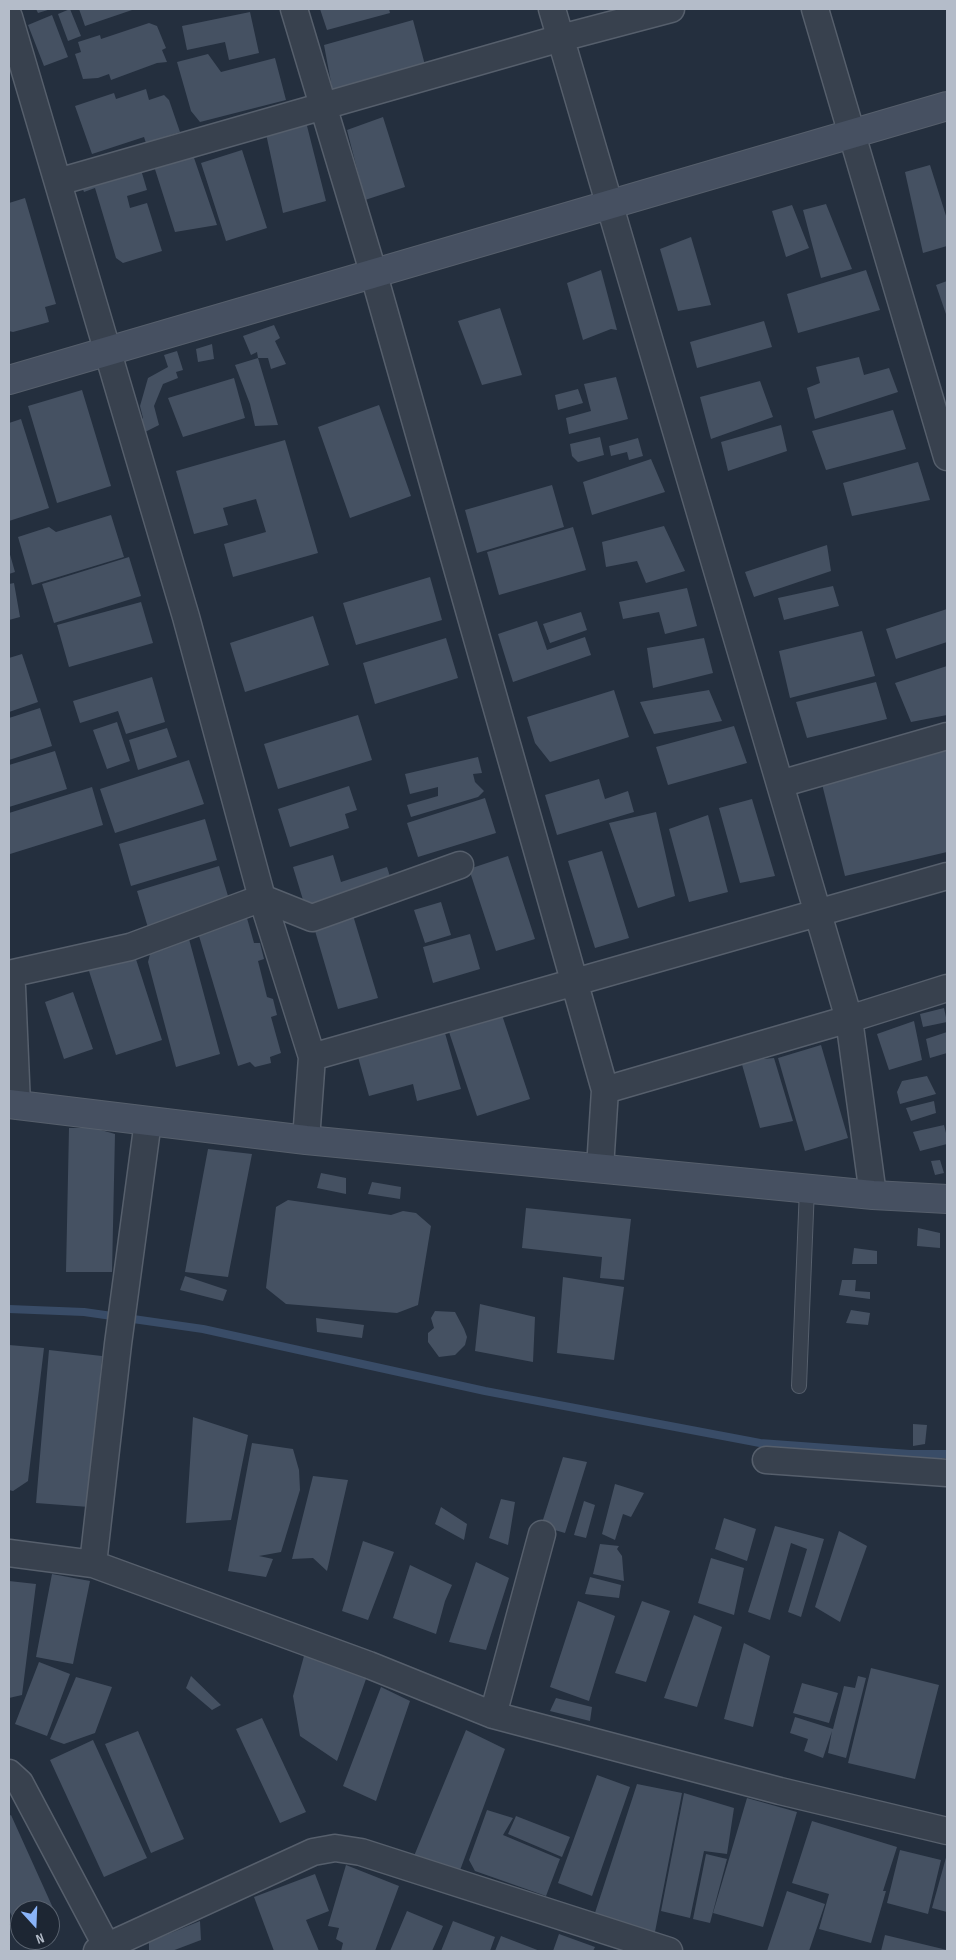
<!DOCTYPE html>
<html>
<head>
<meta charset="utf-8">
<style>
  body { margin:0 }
  #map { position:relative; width:956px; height:1960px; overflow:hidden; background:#242f3e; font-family:"Sofia Sans Condensed",sans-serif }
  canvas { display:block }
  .frame { position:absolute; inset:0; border:10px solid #b4bcc9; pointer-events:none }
  .north { position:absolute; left:10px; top:1900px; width:50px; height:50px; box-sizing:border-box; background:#1d2633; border:1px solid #59626f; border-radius:50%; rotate:160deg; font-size:14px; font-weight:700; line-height:20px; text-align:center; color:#b4bcc9 }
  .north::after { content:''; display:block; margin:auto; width:18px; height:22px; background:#8ab4f8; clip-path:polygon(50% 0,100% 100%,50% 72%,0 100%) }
</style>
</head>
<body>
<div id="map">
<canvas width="956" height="1960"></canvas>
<div class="frame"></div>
<div class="north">N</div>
</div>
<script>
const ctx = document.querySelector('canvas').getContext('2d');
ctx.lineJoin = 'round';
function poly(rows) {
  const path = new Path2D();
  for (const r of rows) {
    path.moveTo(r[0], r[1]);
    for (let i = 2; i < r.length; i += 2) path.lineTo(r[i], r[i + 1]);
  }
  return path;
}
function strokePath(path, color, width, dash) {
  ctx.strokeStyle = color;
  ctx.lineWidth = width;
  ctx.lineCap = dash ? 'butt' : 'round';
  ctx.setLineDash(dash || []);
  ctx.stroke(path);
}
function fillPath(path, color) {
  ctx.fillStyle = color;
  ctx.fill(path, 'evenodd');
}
const stream = poly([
  [9,1309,84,1312,203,1329,485,1391,760,1443,910,1454,947,1454]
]);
const building = poly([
  [36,9,51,9,38,13],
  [70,9,81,36,68,41,58,14],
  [79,9,135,9,85,26],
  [320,9,389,9,390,13,327,30],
  [250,12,259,53,229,60,225,42,187,50,182,26],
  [52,15,68,57,44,66,28,25],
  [413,20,425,65,333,93,324,45],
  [149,23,157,26,166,48,162,50,167,62,157,63,111,80,109,74,98,78,83,79,75,54,81,52,78,42,100,35,101,39],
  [208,54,221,72,275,58,286,100,200,122,191,111,177,62],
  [146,89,149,100,164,95,169,100,180,132,146,143,144,137,92,154,75,106,114,93,116,99],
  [383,117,405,187,365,200,347,130],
  [305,118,326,201,283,213,265,129],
  [242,150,267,228,226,241,201,163],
  [192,152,217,225,175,232,153,163],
  [139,163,147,190,127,196,130,208,147,203,162,251,123,263,116,258,95,188,84,192,80,181],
  [930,165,947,219,947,246,923,253,905,172],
  [25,198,56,304,45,307,49,322,13,332,9,331,9,203],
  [826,204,852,269,821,278,803,210],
  [792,205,809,248,786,257,772,211],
  [691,237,711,305,678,311,660,249],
  [601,270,617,330,611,329,583,340,567,283],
  [866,270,880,310,798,333,787,294],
  [947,281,947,317,936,285],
  [500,308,522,375,482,385,458,321],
  [764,321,772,347,697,368,690,342],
  [274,325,280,338,275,341,286,364,271,369,268,358,258,358,257,352,251,355,243,336],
  [212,344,214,359,198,362,196,349],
  [177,351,183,370,176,372,178,378,163,384,154,406,159,425,145,432,138,424,143,418,140,406,148,378,168,367,164,355],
  [859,357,864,375,889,368,898,392,815,419,807,388,820,383,816,367],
  [258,358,278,425,255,426,250,404,235,365],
  [616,377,628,419,569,434,566,418,591,411,584,384],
  [234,378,245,418,183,437,168,398],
  [760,381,773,417,711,439,700,397],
  [578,389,583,403,558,410,555,395],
  [82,390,111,486,57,503,28,406],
  [379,405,411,496,350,518,318,427],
  [893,410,906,449,826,470,812,431],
  [21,419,49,508,9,521,9,423],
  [781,425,787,451,728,471,721,442],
  [600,437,604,455,578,462,572,456,570,444],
  [638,438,643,456,629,460,627,452,611,456,609,446],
  [285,440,318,553,233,577,224,544,266,532,256,499,223,508,228,525,194,534,176,471],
  [651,459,665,492,592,515,583,482],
  [918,462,930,500,852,516,843,483],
  [552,485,564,527,477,553,465,510],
  [111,515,124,557,32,585,18,537,49,527,56,532],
  [664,526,685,571,646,583,637,561,606,567,602,542],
  [573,527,586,570,499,595,487,552],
  [827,545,831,571,754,597,745,572],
  [9,551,15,572,9,574],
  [129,557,141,596,54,623,42,584],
  [430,577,442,620,356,645,343,603],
  [14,583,20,617,9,620,9,584],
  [833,586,839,606,784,620,778,598],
  [687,588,697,626,665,634,659,612,623,619,619,602],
  [141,602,153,643,69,667,57,625],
  [947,609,947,642,896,659,886,629],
  [581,612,587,630,550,643,543,624],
  [313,616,329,665,245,692,230,643],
  [537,621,547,650,585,637,591,655,513,682,498,634],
  [862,631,875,676,790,698,779,651],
  [446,638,458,678,375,704,363,663],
  [704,638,713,673,653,688,647,648],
  [22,654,38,702,9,712,9,658],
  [947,666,947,715,911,722,895,683],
  [152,677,165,722,126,734,118,711,80,723,73,701],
  [876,682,887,719,807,738,796,702],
  [614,690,629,737,550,762,535,743,527,717],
  [709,690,722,721,654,734,640,702],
  [40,708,52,746,9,760,9,718],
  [358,715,372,760,278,789,264,744],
  [117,722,130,761,107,769,93,730],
  [734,726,747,763,668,785,656,747],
  [167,728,177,757,138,770,129,740],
  [947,749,947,852,845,876,822,784],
  [55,751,67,789,9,807,9,765],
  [478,757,482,773,473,774,475,782,484,791,478,797,411,817,407,805,438,796,438,787,410,794,405,774],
  [189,760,204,804,115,833,100,789],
  [599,779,605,799,628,791,634,812,557,835,545,795],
  [349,786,357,810,345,814,349,828,290,847,278,809],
  [92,787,103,825,10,854,9,813],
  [485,798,496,833,418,857,407,823],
  [752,799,775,876,740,883,719,808],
  [656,812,675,896,638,908,609,823],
  [708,815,728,892,689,902,669,829],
  [205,819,217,860,131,886,119,844],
  [602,851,629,938,595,948,568,861],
  [333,855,341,882,387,867,393,886,307,913,293,867],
  [508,856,535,939,496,951,469,869],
  [219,866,231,906,149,931,137,891],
  [441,902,451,935,425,943,414,910],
  [245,911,254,943,260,943,264,959,258,961,267,997,273,999,277,1015,271,1017,281,1053,270,1057,271,1063,255,1067,250,1062,238,1066,196,926],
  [352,912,378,998,338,1009,313,924],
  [470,934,480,969,433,983,423,947],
  [189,939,220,1054,176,1067,148,962,151,950],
  [134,953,162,1040,116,1055,88,968],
  [73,992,93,1049,64,1059,45,1002],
  [944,1008,947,1022,923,1027,920,1014],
  [502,1015,530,1099,477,1116,449,1032],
  [914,1021,922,1060,889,1070,877,1034],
  [947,1032,947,1053,930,1058,926,1039],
  [445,1033,461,1089,417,1101,413,1084,369,1096,358,1057],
  [821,1045,848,1138,805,1151,778,1058],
  [774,1058,793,1121,760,1128,741,1061],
  [927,1076,936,1094,900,1104,897,1092,902,1081],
  [934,1101,936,1113,911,1121,906,1108],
  [944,1125,947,1137,947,1144,920,1151,913,1132],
  [69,1128,94,1128,115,1134,112,1272,66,1272],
  [208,1149,252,1154,228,1277,185,1272],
  [940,1160,944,1173,935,1175,931,1161],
  [321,1173,346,1178,346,1194,317,1188],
  [372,1182,401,1187,400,1199,368,1194],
  [288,1200,391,1215,403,1211,416,1213,431,1226,418,1305,397,1313,286,1304,266,1288,276,1207],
  [526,1208,631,1219,624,1280,600,1278,602,1257,522,1248],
  [918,1228,940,1233,940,1248,917,1246],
  [854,1248,877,1251,877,1264,852,1264],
  [185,1276,227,1290,223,1301,180,1290],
  [563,1277,624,1287,614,1360,557,1353],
  [842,1280,856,1280,855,1291,870,1292,870,1299,839,1295],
  [480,1304,535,1317,533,1362,475,1351],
  [851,1310,870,1313,868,1325,846,1323],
  [435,1311,455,1312,464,1329,467,1337,465,1345,455,1355,439,1357,428,1342,428,1333,434,1328,431,1318],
  [316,1318,364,1325,362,1338,317,1332],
  [9,1345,44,1348,28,1481,13,1491,9,1490],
  [49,1350,102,1356,89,1507,36,1503],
  [193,1417,248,1435,231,1520,186,1523],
  [913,1424,927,1425,925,1444,913,1446],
  [252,1443,293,1449,299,1470,300,1490,281,1552,259,1556,273,1559,266,1577,228,1571],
  [563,1457,587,1462,565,1533,541,1526],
  [313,1476,348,1480,327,1571,313,1558,292,1559],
  [615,1484,644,1493,631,1517,623,1514,615,1540,602,1534],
  [501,1499,515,1502,508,1545,489,1538],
  [584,1501,595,1505,586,1538,574,1535],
  [441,1507,467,1524,464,1540,435,1524],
  [724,1518,756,1529,747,1561,715,1549],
  [775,1526,824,1539,801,1617,788,1612,807,1549,791,1543,770,1620,748,1612],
  [839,1531,867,1546,840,1622,815,1607],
  [363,1541,394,1552,368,1620,342,1611],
  [600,1544,619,1546,617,1549,622,1556,624,1581,593,1574],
  [711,1558,744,1568,734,1615,698,1603],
  [476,1562,509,1578,486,1650,449,1642],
  [410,1565,452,1585,445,1601,436,1634,393,1618],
  [52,1574,90,1581,73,1664,36,1657],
  [590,1577,621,1585,619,1598,585,1594],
  [9,1581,36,1584,22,1695,9,1698],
  [578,1601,615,1616,589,1701,550,1687],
  [642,1601,670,1611,646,1682,615,1673],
  [694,1615,722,1627,697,1707,664,1698],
  [744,1643,770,1656,753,1727,724,1719],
  [313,1652,366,1679,337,1761,300,1736,293,1696,304,1656],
  [39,1662,70,1674,47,1736,15,1724],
  [871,1668,939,1685,915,1779,848,1763],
  [191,1676,221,1705,212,1710,186,1688],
  [858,1676,866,1678,846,1758,828,1753,832,1731,823,1758,804,1751,808,1739,790,1733,795,1717,833,1729,844,1686,855,1688],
  [76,1677,112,1687,95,1733,64,1744,50,1739],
  [802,1683,838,1693,829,1723,793,1713],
  [381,1687,410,1701,376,1801,343,1786],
  [556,1698,592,1707,590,1721,550,1711],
  [262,1718,306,1812,280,1823,236,1729],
  [466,1730,505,1749,459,1873,414,1856],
  [138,1731,184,1839,151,1853,105,1744],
  [93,1740,147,1858,104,1877,50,1760],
  [597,1775,630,1787,592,1896,558,1883],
  [637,1784,682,1793,654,1937,592,1922],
  [684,1793,734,1808,727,1854,704,1851,690,1918,661,1911],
  [747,1798,797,1812,763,1927,713,1913],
  [487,1810,513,1818,503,1835,560,1859,546,1896,475,1871,469,1860],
  [11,1815,53,1908,48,1910,20,1910,20,1923,16,1925,9,1910,9,1816],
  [516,1816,570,1837,562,1857,508,1834],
  [812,1821,897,1847,883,1891,886,1891,871,1943,819,1929,829,1894,792,1883],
  [900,1850,941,1860,928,1914,887,1903],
  [706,1854,727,1859,710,1923,693,1919],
  [947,1854,947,1912,932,1908],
  [346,1865,399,1886,375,1951,341,1951,343,1943,336,1939,339,1928,328,1926],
  [315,1874,329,1911,306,1920,319,1951,274,1951,254,1897],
  [787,1891,825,1904,809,1951,767,1951],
  [407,1911,443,1926,432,1951,390,1951],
  [200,1921,201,1940,172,1951,149,1951,149,1942],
  [453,1921,495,1937,490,1951,441,1951],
  [559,1934,595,1947,593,1951,553,1951],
  [885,1935,947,1950,947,1951,881,1951],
  [501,1936,540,1951,495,1951]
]);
const lane = poly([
  [799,1386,807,1188]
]);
const street = poly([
  [294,9,374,275,605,1090,600,1168],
  [552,9,849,1019,873,1195],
  [815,9,947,457],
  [9,17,186,617,262,898,312,1057,306,1140],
  [58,182,561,38,671,9],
  [780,784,947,736],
  [9,974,130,947,262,898,312,918,460,865],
  [9,975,12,987,17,1105],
  [312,1057,947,876],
  [605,1090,849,1019,947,988],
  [766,1460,947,1473],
  [9,1553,93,1564,369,1665,493,1715,780,1791,947,1831],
  [93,1564,118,1344,148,1121],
  [493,1715,542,1534],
  [9,1773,20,1783,107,1947],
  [97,1951,313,1852,335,1848,361,1852,669,1951]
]);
const secondary = poly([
  [9,380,947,106],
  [9,1104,306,1140,873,1195,947,1199]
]);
strokePath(stream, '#394c67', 8);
fillPath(building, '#455162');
strokePath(lane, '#565f6c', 16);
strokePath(street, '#565f6c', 29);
strokePath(secondary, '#565f6c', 30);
strokePath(lane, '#38414e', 14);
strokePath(street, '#38414e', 26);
strokePath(secondary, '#465061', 28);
</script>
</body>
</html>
